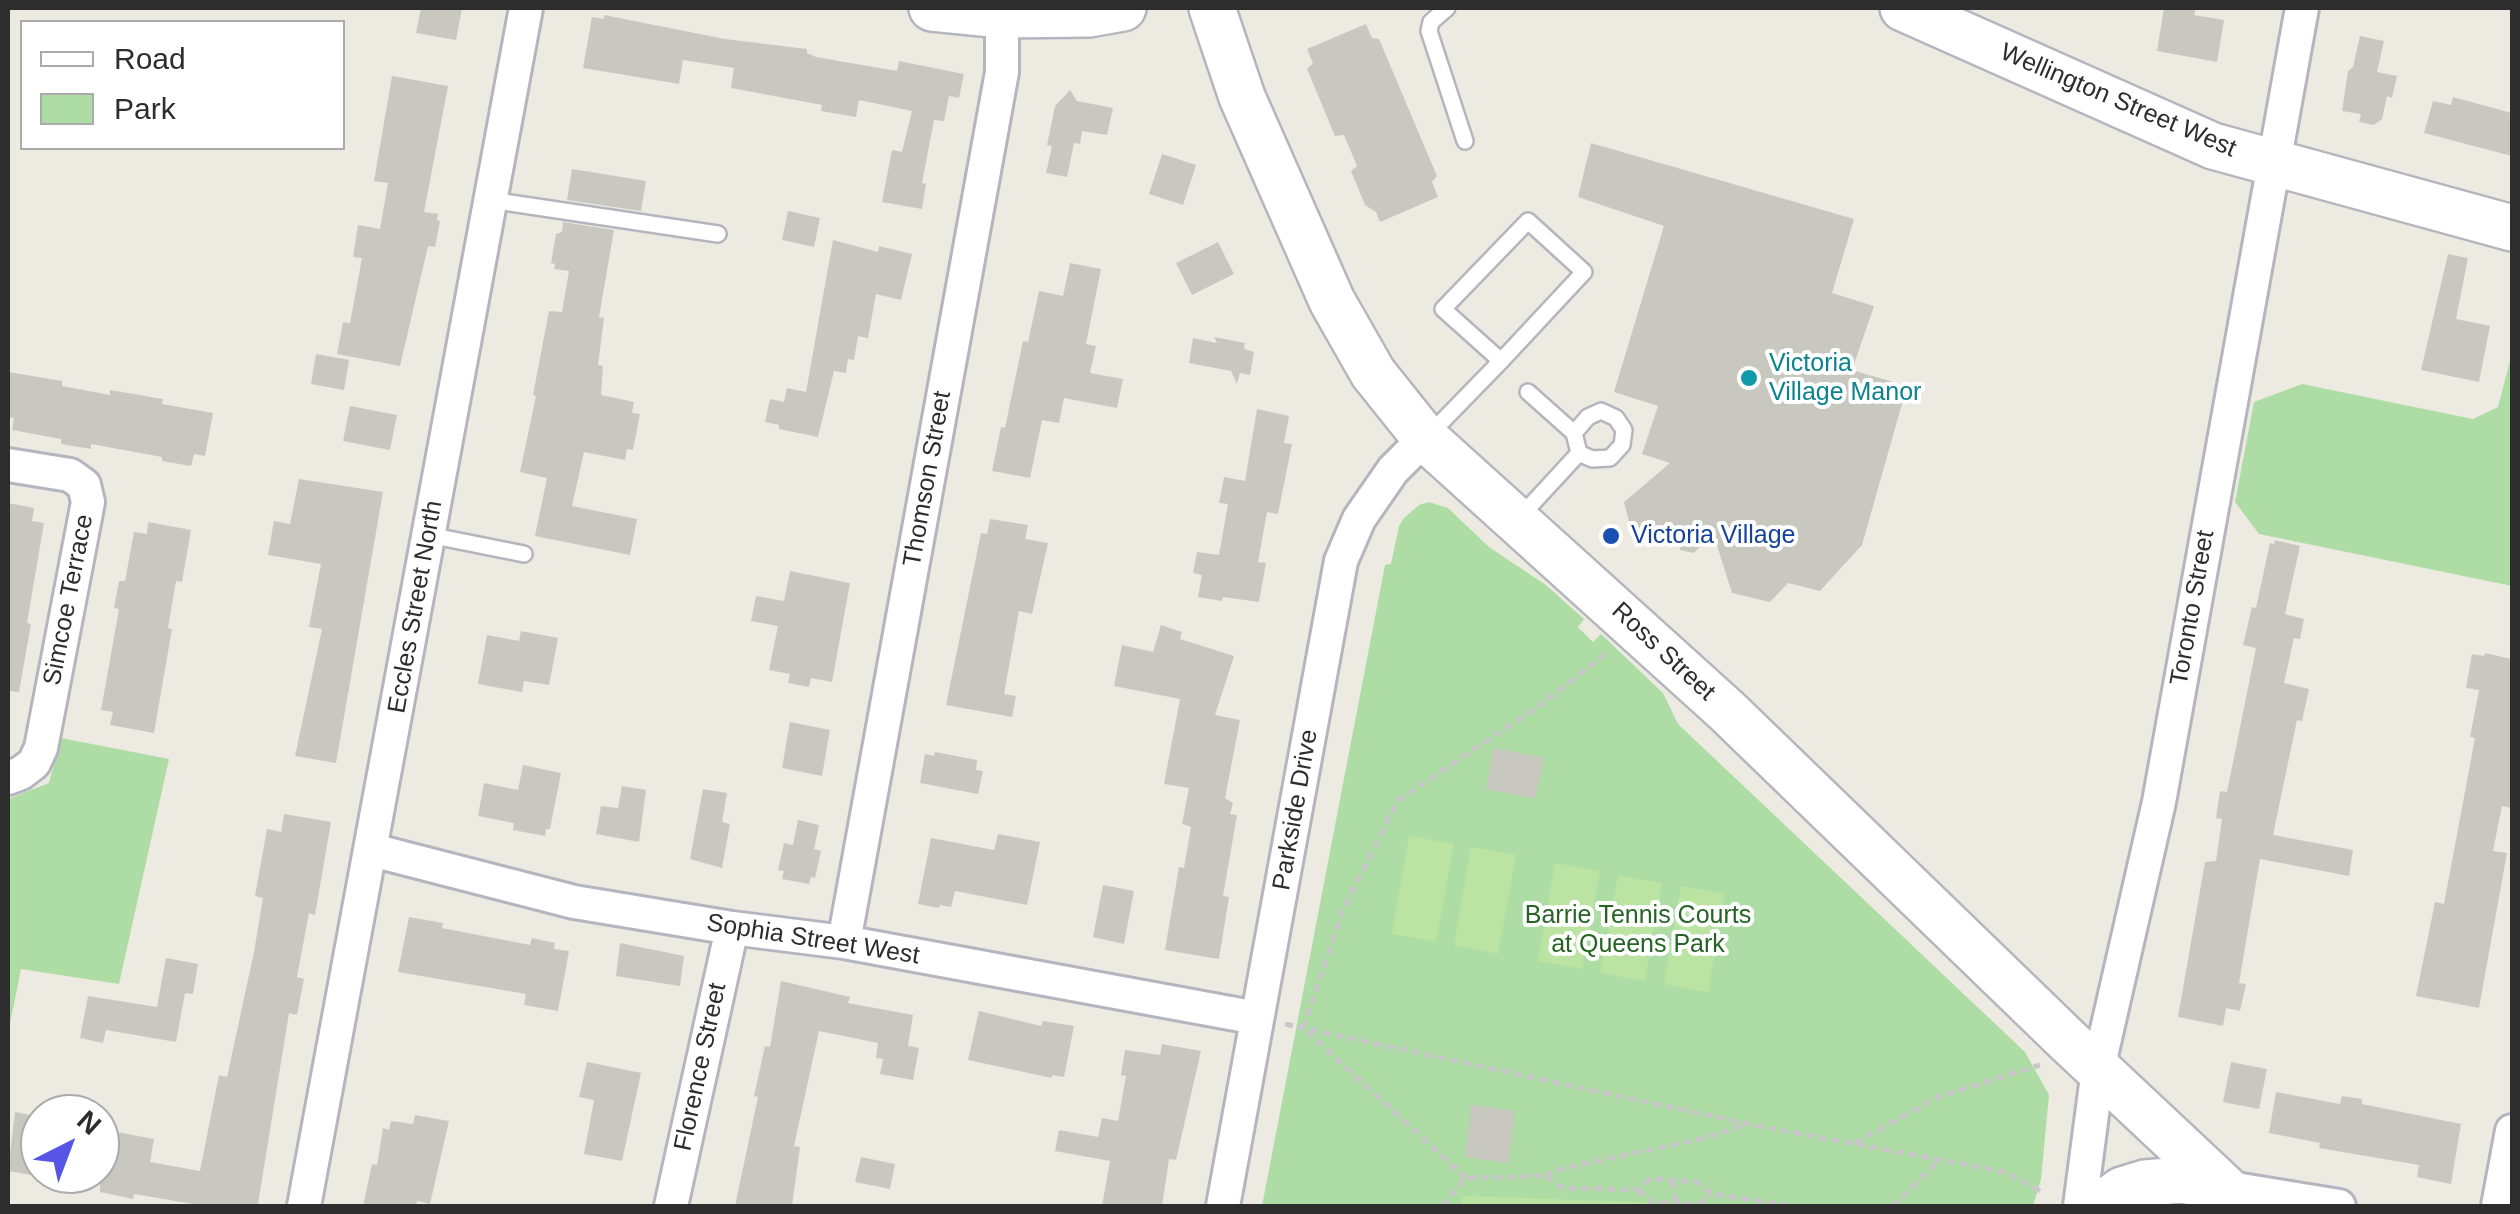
<!DOCTYPE html>
<html>
<head>
<meta charset="utf-8">
<style>
  body { margin:0 }
  #map { position:relative; width:2520px; height:1214px; overflow:hidden; background:#edeae2; font-family:Arial,sans-serif }
  canvas { display:block }
  .frame { position:absolute; inset:0; border:10px solid #2d2d2d; pointer-events:none }
  .legend { position:absolute; left:20px; top:20px; width:325px; height:130px; box-sizing:border-box; background:#fff; border:2px solid #ababab; margin:0; padding:12px 18px; list-style:none; font-size:30px; color:#2d2d2d }
  .legend li { display:flex; align-items:center; gap:20px; height:50px }
  .legend b { width:50px; border:2px solid #ababab }
  .north { position:absolute; left:20px; top:1094px; width:100px; height:100px; box-sizing:border-box; background:#fff; border:2px solid #ababab; border-radius:50%; rotate:42deg; font-size:28px; font-weight:700; line-height:40px; text-align:center; color:#2d2d2d }
  .north::after { content:''; display:block; margin:auto; width:35px; height:45px; background:#5655e6; clip-path:polygon(50% 0,100% 100%,50% 72%,0 100%) }
</style>
</head>
<body>
<div id="map">
<canvas width="2520" height="1214"></canvas>
<div class="frame"></div>
<ul class="legend">
<li><b style="height:12px;background:#fff"></b>Road</li>
<li><b style="height:28px;background:#addda5"></b>Park</li>
</ul>
<div class="north">N</div>
</div>
<script>
const ctx = document.querySelector('canvas').getContext('2d');
ctx.lineJoin = 'round';
function fillPath(path, color) {
  ctx.fillStyle = color;
  ctx.fill(path, 'evenodd');
}
function poly(rows) {
  const path = new Path2D();
  for (const r of rows) {
    path.moveTo(r[0], r[1]);
    for (let i = 2; i < r.length; i += 2) path.lineTo(r[i], r[i + 1]);
  }
  return path;
}
function strokePath(path, color, width, dash) {
  ctx.strokeStyle = color;
  ctx.lineWidth = width;
  ctx.lineCap = dash ? 'butt' : 'round';
  ctx.setLineDash(dash || []);
  ctx.stroke(path);
}
function label(font, color, halo, rows, align = 'center') {
  ctx.font = font + ' Arial,sans-serif';
  ctx.lineWidth = 8;
  ctx.setLineDash([]);
  ctx.textBaseline = 'middle';
  ctx.strokeStyle = halo;
  ctx.fillStyle = color;
  for (const [text, x, y, turn = 0] of rows) {
    ctx.save();
    ctx.translate(x, y);
    ctx.rotate((+turn || 0) * Math.PI / 180);
    ctx.textAlign = isNaN(turn) ? turn : align;
    if (halo) ctx.strokeText(text, 0, 0);
    ctx.fillText(text, 0, 0);
    ctx.restore();
  }
}
const green = poly([
  [2512,353,2512,586,2259,534,2235,502,2254,402,2302,384,2473,419,2498,407],
  [1429,502,1448,508,1489,547,1546,585,1584,619,1578,627,1593,642,1601,634,1663,693,1678,724,2025,1052,2049,1095,2041,1179,2033,1206,1262,1206,1385,565,1391,564,1399,526,1404,518,1419,505],
  [61,738,169,759,119,984,21,969,8,1034,8,799,49,783]
]);
const pitch = poly([
  [1409,836,1454,844,1436,942,1392,934],
  [1471,847,1516,855,1498,954,1454,945],
  [1555,863,1600,871,1582,969,1538,961],
  [1618,875,1662,883,1645,981,1600,973],
  [1681,886,1725,894,1708,992,1664,984],
  [1463,1196,1640,1202,1677,1206,1462,1206]
]);
const building = poly([
  [421,8,462,8,456,40,416,33],
  [2164,8,2196,8,2194,15,2224,20,2217,62,2157,51],
  [604,15,725,39,807,49,807,53,816,57,897,71,899,61,964,74,959,98,949,96,944,121,934,120,922,183,926,184,922,209,882,202,892,150,902,152,912,111,859,100,856,117,821,111,822,105,731,88,734,68,683,60,679,84,583,68,592,17,604,19],
  [1366,24,1372,38,1379,39,1437,176,1432,182,1438,197,1380,222,1376,212,1365,205,1351,171,1357,166,1344,135,1335,136,1307,69,1313,63,1307,49],
  [2360,36,2384,41,2377,72,2397,76,2392,98,2387,96,2382,119,2374,125,2359,122,2361,114,2342,111,2348,71,2353,67],
  [392,76,448,86,424,212,438,214,437,220,440,221,435,247,428,246,400,366,337,354,343,322,350,323,362,258,353,257,358,225,380,229,388,183,374,181],
  [1070,90,1077,101,1113,108,1107,135,1082,131,1080,144,1074,143,1067,177,1046,173,1052,146,1047,145,1055,106],
  [2453,97,2512,113,2512,156,2424,133,2433,101,2451,105],
  [1591,143,1854,219,1832,293,1874,306,1852,370,1907,386,1862,545,1820,591,1788,583,1770,602,1732,593,1713,533,1694,553,1680,550,1678,540,1630,526,1624,502,1670,463,1642,454,1658,406,1614,392,1664,226,1578,197],
  [1162,154,1196,165,1183,205,1149,194],
  [572,169,646,181,641,211,567,200],
  [788,211,820,218,814,247,782,240],
  [563,222,614,230,599,317,604,318,598,365,603,366,601,395,634,402,632,413,640,414,633,450,627,449,625,460,584,452,572,506,637,519,630,555,535,536,547,478,520,472,536,396,533,395,549,311,562,312,569,271,554,269,555,264,551,263,556,234,562,232],
  [833,240,878,252,879,246,912,254,901,300,876,294,868,338,858,336,854,360,848,359,846,373,834,371,818,437,779,429,779,425,765,422,770,399,784,402,787,388,806,392],
  [1218,242,1234,274,1192,295,1176,263],
  [2448,254,2468,258,2456,319,2490,326,2479,382,2421,370],
  [1070,263,1101,269,1086,344,1096,346,1090,373,1123,379,1117,408,1064,398,1059,423,1042,420,1030,478,992,471,1001,427,1005,428,1023,341,1028,342,1039,291,1063,296],
  [1214,337,1245,343,1244,349,1254,352,1250,375,1240,373,1237,384,1231,371,1189,363,1193,338,1217,343],
  [316,354,349,360,344,390,311,384],
  [9,372,62,381,62,386,110,395,110,390,163,399,162,404,213,413,205,456,194,454,191,466,162,461,162,457,91,444,91,449,61,444,61,439,12,430,14,418,8,417],
  [350,406,397,415,390,450,343,441],
  [1257,409,1289,416,1284,443,1292,444,1278,514,1267,512,1258,562,1266,563,1259,602,1223,597,1222,601,1198,597,1202,575,1193,573,1197,552,1219,555,1228,504,1219,503,1224,477,1245,481],
  [299,479,383,492,336,763,295,756,322,629,309,627,321,564,268,555,274,521,290,524],
  [8,503,34,508,32,521,44,523,27,623,31,624,19,692,8,691],
  [990,519,1028,525,1025,539,1048,543,1032,614,1019,611,1004,694,1016,696,1012,717,946,705,981,533,987,534],
  [148,522,191,530,182,582,176,581,168,628,172,629,154,733,110,725,113,712,101,710,119,609,114,608,119,581,125,581,134,532,147,534],
  [2275,540,2300,546,2285,614,2304,619,2300,639,2294,638,2284,683,2309,689,2302,721,2297,720,2273,835,2353,850,2349,876,2260,859,2239,983,2246,984,2240,1011,2226,1008,2223,1026,2178,1017,2205,862,2216,861,2222,819,2216,818,2220,791,2227,792,2256,648,2243,645,2252,607,2256,608,2270,543,2274,544],
  [790,571,850,583,832,682,811,678,809,687,788,683,790,674,769,670,778,626,751,621,756,596,784,601],
  [1161,625,1182,632,1180,639,1234,656,1215,715,1240,720,1225,798,1233,803,1230,814,1237,815,1223,896,1229,897,1219,959,1165,950,1179,867,1184,868,1191,827,1182,824,1189,788,1164,784,1180,699,1114,686,1122,645,1153,652],
  [521,631,558,638,549,685,524,681,522,692,478,684,487,635,519,641],
  [2485,653,2512,659,2512,808,2502,806,2493,851,2507,853,2479,1008,2416,996,2435,902,2444,904,2475,738,2470,737,2479,690,2466,688,2472,654,2484,656],
  [790,722,830,730,822,776,782,768],
  [1494,748,1544,758,1535,799,1486,789],
  [935,752,977,760,976,770,983,771,978,794,920,783,925,754,934,756],
  [523,765,561,773,550,829,546,829,545,836,513,830,514,823,478,816,484,783,518,790],
  [622,786,646,790,639,842,596,834,601,806,618,808],
  [703,789,727,793,722,822,730,824,722,868,690,859],
  [284,814,331,822,315,915,309,913,297,977,304,979,297,1015,289,1013,258,1204,205,1206,134,1194,133,1199,100,1192,100,1139,115,1142,117,1132,154,1139,150,1162,200,1171,219,1075,227,1077,254,952,263,898,255,896,267,829,281,832],
  [798,820,819,825,814,849,821,851,815,878,811,877,809,884,782,879,784,871,778,870,784,843,793,845],
  [998,834,1040,842,1027,905,955,891,951,907,940,905,939,908,918,904,931,838,994,850],
  [1103,885,1134,891,1124,944,1093,937],
  [409,917,443,923,442,928,530,945,532,938,555,943,554,949,569,951,558,1011,524,1005,526,994,398,972],
  [620,943,684,956,680,986,616,976],
  [166,958,198,964,193,994,185,993,176,1042,106,1030,103,1043,80,1038,88,996,157,1007],
  [781,981,850,997,848,1003,913,1015,908,1046,919,1048,913,1080,880,1074,883,1059,876,1058,878,1043,819,1031,794,1146,800,1147,792,1206,735,1206,758,1097,754,1096,765,1046,770,1047],
  [979,1011,1041,1026,1043,1021,1074,1026,1064,1077,1052,1075,1052,1078,968,1060],
  [1162,1044,1201,1051,1176,1160,1169,1159,1162,1206,1102,1206,1110,1161,1055,1151,1059,1130,1098,1137,1102,1118,1118,1121,1126,1076,1121,1075,1125,1050,1160,1055],
  [587,1062,641,1073,622,1161,584,1154,594,1100,579,1097],
  [2231,1062,2267,1069,2259,1109,2223,1102],
  [2276,1092,2340,1104,2342,1096,2362,1099,2362,1104,2461,1124,2451,1184,2417,1177,2419,1165,2319,1148,2320,1143,2269,1133],
  [1471,1105,1515,1111,1508,1163,1465,1157],
  [15,1112,40,1117,31,1175,8,1171],
  [415,1115,449,1121,430,1204,417,1201,416,1206,363,1206,372,1164,377,1165,383,1128,389,1130,391,1121,413,1124],
  [861,1157,895,1164,890,1189,855,1182]
]);
const path = poly([
  [1285,1024,1748,1124,2005,1172,2042,1192],
  [1855,1143,1938,1097,2040,1065],
  [1545,1176,1561,1169,1705,1138,1745,1125],
  [1466,1178,1303,1028,1343,910,1398,800,1539,706,1609,651],
  [1673,1181,1676,1202],
  [1638,1190,1653,1202,1699,1204,1712,1194],
  [1442,1206,1466,1178,1545,1176,1563,1188,1638,1190,1650,1179,1696,1182,1712,1194,1795,1206],
  [1893,1206,1939,1160]
]);
const lane = poly([
  [1447,8,1431,22,1429,31,1465,141],
  [490,200,718,234],
  [1574,433,1588,417,1601,411,1616,418,1624,430,1622,445,1610,458,1592,459,1579,453],
  [1428,436,1501,361,1584,272,1528,221,1443,309,1501,361],
  [1520,517,1579,453,1574,433,1528,392],
  [429,535,524,554]
]);
const street = poly([
  [8,465,70,475,84,485,88,502,41,748,34,763,21,773,8,778],
  [372,850,574,902,732,928,844,942,1257,1018],
  [844,942,1002,72,1002,15],
  [2223,1187,2339,1206],
  [304,1206,526,8],
  [671,1206,732,928],
  [1223,1206,1341,561,1359,519,1393,470,1425,438],
  [2080,1206,2098,1069,2159,802,2302,8],
  [2498,1206,2512,1131]
]);
const secondary = poly([
  [932,8,1002,15,1089,14,1123,8],
  [1212,8,1242,97,1332,301,1373,373,1425,438,1727,711,2067,1040,2244,1206],
  [1903,8,2213,146,2512,228],
  [2100,1206,2122,1190,2145,1183,2181,1180,2223,1187]
]);
const markers = [
  [1749,378,10,"#0f9aa8"],
  [1611,536,10,"#1a4fb4"]
];
const streetNames = [
  ["Wellington Street West",2118,101,23],
  ["Thomson Street",928,479,-80],
  ["Simcoe Terrace",69,600,-79],
  ["Eccles Street North",416,607,-80],
  ["Toronto Street",2193,608,-80],
  ["Ross Street",1663,652,43],
  ["Parkside Drive",1296,810,-80],
  ["Sophia Street West",813,940,9],
  ["Florence Street",701,1067,-78]
];
const cultureNames = [
  ["Victoria",1769,364],
  ["Village Manor",1769,393]
];
const transitNames = [
  ["Victoria Village",1631,536]
];
const parkNames = [
  ["Barrie Tennis Courts",1638,916],
  ["at Queens Park",1638,945]
];
fillPath(green, '#addda5');
fillPath(pitch, '#bbe3a2');
fillPath(building, '#c9c8c0');
strokePath(lane, '#b5b5bf', 20);
strokePath(street, '#b5b5bf', 38);
strokePath(secondary, '#b5b5bf', 50);
strokePath(path, '#c8c8c8', 5, [8, 5]);
strokePath(lane, '#fff', 15);
strokePath(street, '#fff', 32);
strokePath(secondary, '#fff', 45);
for (const [x, y, r, color] of markers) {
  const dot = new Path2D();
  dot.arc(x, y, r, 0, 2 * Math.PI);
  ctx.fillStyle = color;
  ctx.fill(dot);
  strokePath(dot, '#fff', 4);
}
label('25px', '#2d2d2d', '#fff', streetNames);
label('25px', '#0d838f', '#fff', cultureNames, 'left');
label('25px', '#164399', '#fff', transitNames, 'left');
label('25px', '#256424', '#fff', parkNames);
</script>
</body>
</html>
